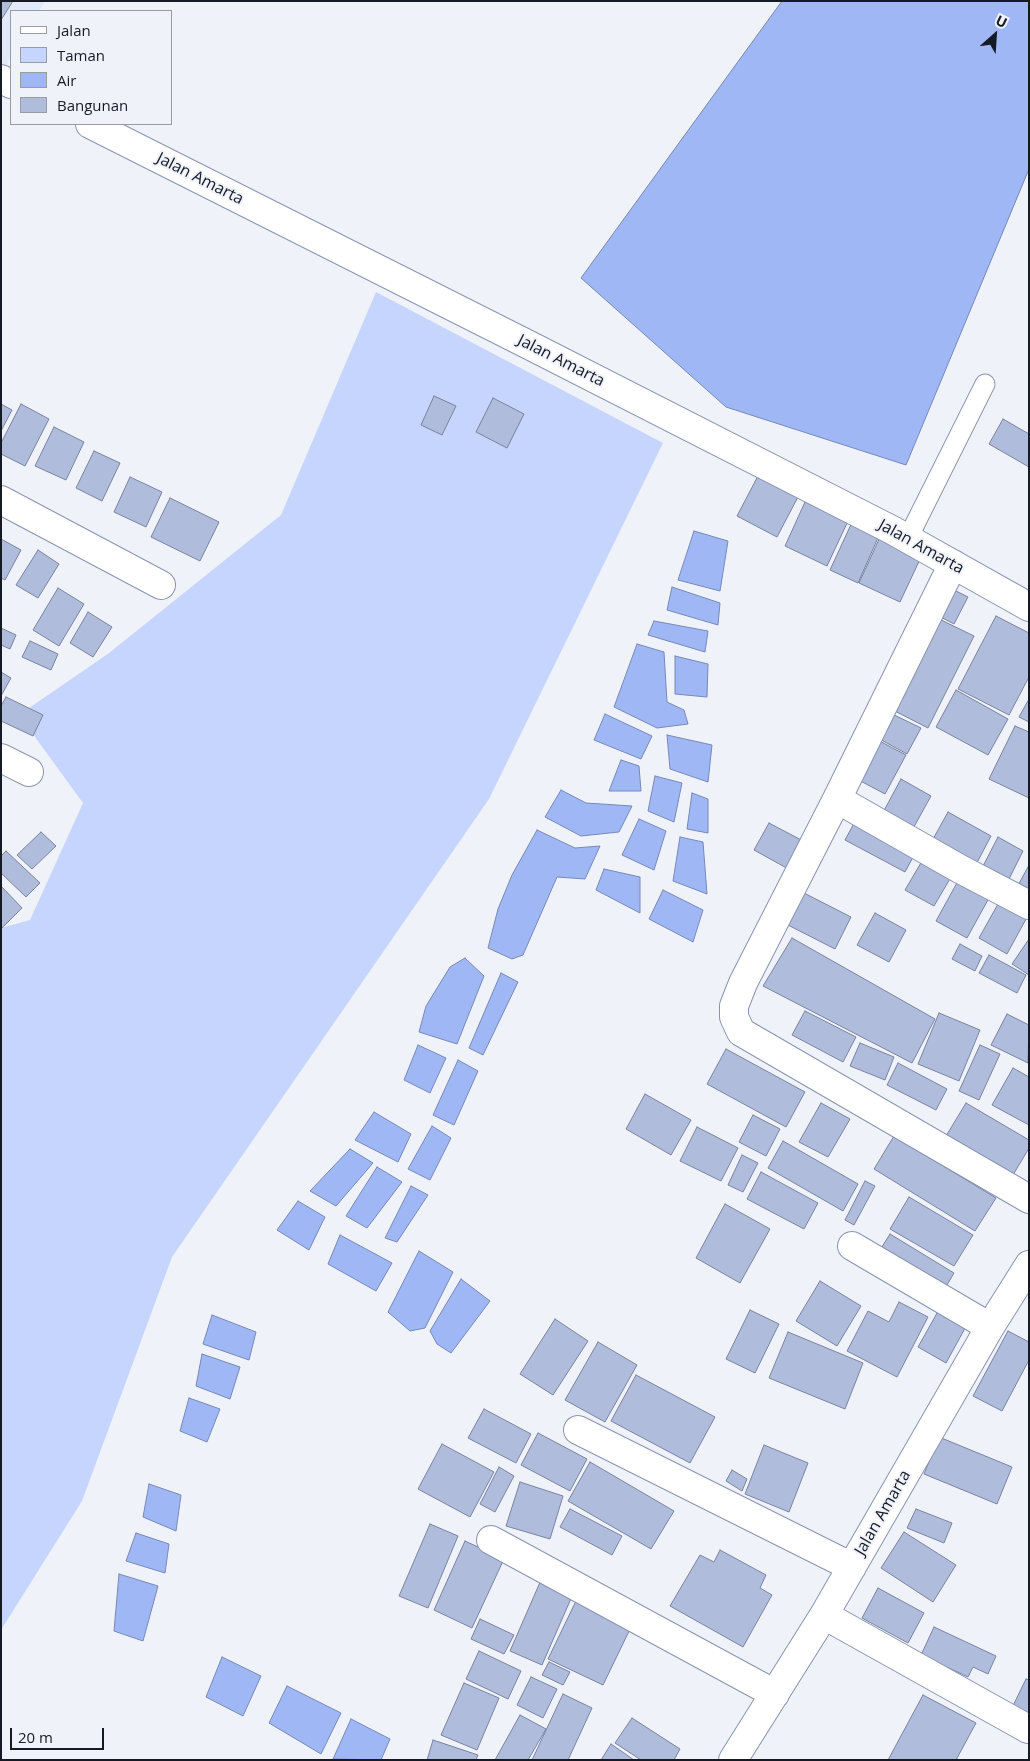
<!DOCTYPE html>
<html>
<head>
<meta charset="utf-8">
<style>
  body { margin:0 }
  #map { position:relative; width:1030px; height:1761px; overflow:hidden; background:#f0f2f9; font-family:"Open Sans",sans-serif }
  canvas { display:block }
  .frame { position:absolute; inset:0; border:2px solid #151a25; pointer-events:none }
  .legend { position:absolute; left:10px; top:10px; width:162px; height:115px; box-sizing:border-box; background:#f0f2f9; border:1px solid #989ca4; margin:0; padding:6px 9px; list-style:none; font-size:15px; color:#151a25 }
  .legend li { display:flex; align-items:center; gap:10px; height:25px }
  .legend b { width:25px; border:1px solid #989ca4 }
  .north { position:absolute; left:970px; top:10px; width:50px; height:50px; -webkit-text-stroke:4px #f0f2f9; paint-order:stroke; rotate:26deg; font-size:14px; font-weight:700; line-height:20px; text-align:center; color:#151a25 }
  .north::after { content:''; display:block; margin:auto; width:18px; height:22px; background:#151a25; clip-path:polygon(50% 0,100% 100%,50% 72%,0 100%) }
  .scale { position:absolute; left:10px; top:1728px; width:94px; height:22px; box-sizing:border-box; border:2px solid #151a25; border-top:0; padding-left:6px; font-size:15px; line-height:18px; white-space:nowrap; color:#151a25; -webkit-text-stroke:4px #f0f2f9; paint-order:stroke }
</style>
</head>
<body>
<div id="map">
<canvas width="1030" height="1761"></canvas>
<div class="frame"></div>
<ul class="legend">
<li><b style="height:6px;background:#fff"></b>Jalan</li>
<li><b style="height:14px;background:#c5d5fd"></b>Taman</li>
<li><b style="height:14px;background:#9fb7f4"></b>Air</li>
<li><b style="height:14px;background:#b0bcdc"></b>Bangunan</li>
</ul>
<div class="north">U</div>
<div class="scale">20 m</div>
</div>
<script>
const ctx = document.querySelector('canvas').getContext('2d');
ctx.lineJoin = 'round';
function fillPath(path, color) {
  ctx.fillStyle = color;
  ctx.fill(path, 'evenodd');
}
function poly(rows) {
  const path = new Path2D();
  for (const r of rows) {
    path.moveTo(r[0], r[1]);
    for (let i = 2; i < r.length; i += 2) path.lineTo(r[i], r[i + 1]);
  }
  return path;
}
function strokePath(path, color, width, dash) {
  ctx.strokeStyle = color;
  ctx.lineWidth = width;
  ctx.lineCap = dash ? 'butt' : 'round';
  ctx.setLineDash(dash || []);
  ctx.stroke(path);
}
function label(font, color, halo, rows, align = 'center') {
  ctx.font = font + ' "Open Sans",sans-serif';
  ctx.lineWidth = 4;
  ctx.setLineDash([]);
  ctx.textBaseline = 'middle';
  ctx.strokeStyle = halo;
  ctx.fillStyle = color;
  for (const [text, x, y, turn = 0] of rows) {
    ctx.save();
    ctx.translate(x, y);
    ctx.rotate((+turn || 0) * Math.PI / 180);
    ctx.textAlign = isNaN(turn) ? turn : align;
    if (halo) ctx.strokeText(text, 0, 0);
    ctx.fillText(text, 0, 0);
    ctx.restore();
  }
}
const built = poly([
  [1,1,45,1,39,11,11,11,11,57,6,66,1,64]
]);
const green = poly([
  [376,292,663,443,489,799,172,1257,82,1501,1,1630,1,928,30,920,83,803,19,715,109,653,281,515]
]);
const water = poly([
  [782,1,1029,1,1029,169,906,465,726,407,581,278,782,1],
  [694,531,728,541,720,591,678,580,694,531],
  [672,587,720,603,718,625,667,610,672,587],
  [654,621,708,631,705,652,648,635,654,621],
  [637,644,664,652,667,702,684,710,688,724,657,728,614,707,637,644],
  [675,656,708,664,707,697,675,694,675,656],
  [605,714,652,736,641,759,594,740,605,714],
  [667,735,712,745,708,782,670,769,667,735],
  [621,760,639,766,641,791,609,791,621,760],
  [655,776,682,783,674,822,648,811,655,776],
  [561,790,586,803,632,806,619,832,581,836,545,817,561,790],
  [692,793,708,799,708,833,687,829,692,793],
  [639,819,666,831,654,870,622,855,639,819],
  [537,830,575,848,600,846,585,879,557,877,523,955,512,959,488,948,498,909,512,875,537,830],
  [680,837,703,842,707,894,673,881,680,837],
  [604,869,640,877,640,913,596,890,604,869],
  [663,890,703,910,693,942,649,919,663,890],
  [465,958,484,976,457,1044,419,1032,426,1006,450,967,465,958],
  [501,973,518,982,483,1055,469,1048,501,973],
  [418,1045,446,1058,430,1093,404,1080,418,1045],
  [458,1060,478,1071,454,1125,433,1115,458,1060],
  [374,1112,411,1134,398,1162,355,1140,374,1112],
  [432,1126,451,1138,430,1180,408,1169,432,1126],
  [350,1149,373,1163,336,1206,310,1191,350,1149],
  [377,1167,402,1182,367,1228,346,1216,377,1167],
  [411,1186,428,1195,397,1242,385,1238,411,1186],
  [298,1201,325,1217,309,1250,277,1230,298,1201],
  [340,1235,392,1263,376,1291,328,1264,340,1235],
  [419,1251,453,1272,425,1328,410,1331,388,1312,419,1251],
  [461,1279,490,1301,451,1353,437,1344,430,1331,461,1279],
  [212,1315,256,1332,249,1360,203,1344,212,1315],
  [202,1354,240,1367,230,1399,196,1386,202,1354],
  [189,1398,220,1409,207,1442,180,1431,189,1398],
  [149,1484,181,1495,176,1531,143,1517,149,1484],
  [136,1533,169,1544,165,1573,126,1561,136,1533],
  [119,1574,158,1586,143,1641,114,1631,119,1574],
  [222,1657,261,1676,243,1716,206,1697,222,1657],
  [287,1686,341,1713,321,1754,269,1723,287,1686],
  [351,1719,390,1739,381,1760,333,1759,351,1719]
]);
const building = poly([
  [1,1,13,1,1,20,1,1],
  [434,396,456,406,442,435,421,425,434,396],
  [493,398,524,414,507,448,476,432,493,398],
  [1,404,12,410,1,431,1,404],
  [21,404,49,419,25,466,1,454,1,443,21,404],
  [1003,419,1029,434,1029,467,989,444,1003,419],
  [54,427,84,442,66,480,35,466,54,427],
  [94,451,120,463,102,501,76,488,94,451],
  [759,474,799,495,777,537,737,516,759,474],
  [130,477,162,492,146,527,114,512,130,477],
  [170,498,219,522,200,561,151,537,170,498],
  [805,502,848,521,827,566,785,546,805,502],
  [854,518,881,531,858,583,830,570,854,518],
  [881,535,922,555,900,602,859,583,881,535],
  [1,539,21,550,5,580,1,578,1,539],
  [38,550,59,564,38,598,16,585,38,550],
  [58,588,84,604,59,646,33,630,58,588],
  [950,588,968,597,954,624,935,614,950,588],
  [88,612,112,627,93,657,70,643,88,612],
  [996,616,1029,633,1029,677,1009,715,958,689,996,616],
  [935,617,974,636,928,728,889,708,935,617],
  [1,628,16,635,10,649,1,645,1,628],
  [30,641,58,654,51,670,22,657,30,641],
  [1,672,11,678,1,696,1,672],
  [956,690,1008,719,988,755,936,727,956,690],
  [6,697,43,715,33,736,1,721,1,706,6,697],
  [1029,699,1029,722,1019,717,1029,699],
  [888,712,921,728,907,754,876,737,888,712],
  [1015,726,1029,732,1029,798,989,779,1015,726],
  [874,738,906,755,885,794,853,777,874,738],
  [901,779,931,796,910,834,880,818,901,779],
  [948,812,991,836,971,874,927,850,948,812],
  [858,816,918,848,905,872,845,840,858,816],
  [769,823,807,843,792,871,754,850,769,823],
  [41,832,56,846,32,869,17,855,41,832],
  [998,837,1023,851,1007,883,981,870,998,837],
  [6,851,40,883,26,897,1,873,1,856,6,851],
  [925,856,954,872,934,906,905,890,925,856],
  [1029,865,1029,903,1013,895,1029,865],
  [958,881,989,898,967,938,936,921,958,881],
  [1,886,22,908,2,928,1,927,1,886],
  [802,892,851,917,835,949,786,924,802,892],
  [998,904,1026,919,1007,954,979,938,998,904],
  [875,913,906,930,889,962,857,945,875,913],
  [792,938,935,1019,912,1063,763,986,792,938],
  [1029,939,1029,975,1012,964,1029,939],
  [960,944,982,956,975,971,952,959,960,944],
  [989,955,1026,975,1017,993,979,973,989,955],
  [805,1011,856,1037,843,1062,792,1035,805,1011],
  [939,1013,980,1030,959,1081,918,1064,939,1013],
  [1007,1014,1029,1025,1028,1063,991,1045,1007,1014],
  [860,1043,894,1057,885,1080,850,1066,860,1043],
  [980,1045,1000,1054,979,1100,959,1091,980,1045],
  [726,1049,805,1092,786,1127,707,1084,726,1049],
  [898,1063,947,1089,936,1110,887,1085,898,1063],
  [1013,1068,1029,1077,1029,1125,992,1105,1013,1068],
  [645,1094,691,1120,671,1155,626,1129,645,1094],
  [821,1103,850,1119,828,1157,799,1142,821,1103],
  [966,1103,1029,1140,1029,1148,1013,1175,946,1136,966,1103],
  [753,1115,780,1129,766,1156,739,1142,753,1115],
  [697,1127,738,1148,721,1181,680,1161,697,1127],
  [894,1136,996,1198,975,1231,874,1169,894,1136],
  [783,1141,858,1184,843,1211,768,1168,783,1141],
  [742,1155,758,1163,743,1192,728,1185,742,1155],
  [761,1172,818,1203,804,1229,747,1199,761,1172],
  [865,1181,875,1186,854,1225,845,1220,865,1181],
  [909,1197,973,1235,954,1266,890,1229,909,1197],
  [725,1204,770,1229,740,1283,696,1258,725,1204],
  [890,1234,954,1273,940,1297,875,1258,890,1234],
  [820,1281,861,1306,837,1346,796,1321,820,1281],
  [899,1302,928,1317,897,1377,847,1351,868,1311,889,1322,899,1302],
  [941,1306,969,1321,946,1363,918,1347,941,1306],
  [750,1310,779,1324,755,1373,726,1359,750,1310],
  [555,1319,588,1341,553,1395,520,1374,555,1319],
  [1008,1331,1029,1342,1029,1360,1002,1411,973,1396,1008,1331],
  [788,1332,863,1363,845,1409,769,1378,788,1332],
  [598,1342,637,1365,605,1422,565,1400,598,1342],
  [636,1375,715,1417,690,1463,611,1421,636,1375],
  [484,1409,531,1434,516,1463,468,1438,484,1409],
  [538,1433,587,1459,570,1491,521,1465,538,1433],
  [939,1437,1012,1467,997,1504,924,1474,939,1437],
  [442,1444,494,1472,470,1517,418,1489,442,1444],
  [764,1445,808,1463,789,1512,745,1494,764,1445],
  [590,1462,674,1511,651,1549,568,1501,590,1462],
  [499,1467,514,1476,495,1512,480,1504,499,1467],
  [732,1470,747,1479,742,1491,726,1481,732,1470],
  [520,1482,563,1496,550,1539,506,1526,520,1482],
  [570,1509,622,1536,612,1555,560,1527,570,1509],
  [916,1509,952,1523,944,1543,907,1528,916,1509],
  [430,1524,458,1536,428,1608,399,1596,430,1524],
  [904,1532,956,1565,933,1602,881,1568,904,1532],
  [465,1541,504,1559,472,1628,434,1610,465,1541],
  [720,1550,766,1575,760,1588,772,1595,743,1647,670,1606,700,1555,714,1562,720,1550],
  [541,1580,573,1594,542,1665,510,1651,541,1580],
  [878,1588,924,1613,908,1643,862,1618,878,1588],
  [577,1599,632,1625,603,1685,548,1659,577,1599],
  [480,1619,514,1635,504,1654,471,1639,480,1619],
  [934,1627,996,1656,988,1674,973,1667,968,1677,921,1655,934,1627],
  [479,1651,521,1671,508,1699,466,1679,479,1651],
  [549,1662,570,1672,563,1685,542,1675,549,1662],
  [531,1677,557,1689,543,1718,517,1705,531,1677],
  [1026,1679,1029,1680,1029,1724,1009,1714,1026,1679],
  [464,1683,499,1698,477,1750,441,1735,464,1683],
  [563,1694,592,1708,568,1760,532,1760,563,1694],
  [923,1695,976,1723,956,1760,888,1760,923,1695],
  [520,1715,546,1729,528,1760,495,1760,520,1715],
  [632,1718,680,1749,674,1760,641,1760,615,1743,632,1718],
  [433,1740,478,1755,476,1760,427,1760,433,1740],
  [611,1744,634,1760,601,1760,611,1744]
]);
const service = poly([
  [908,538,985,384]
]);
const minor = poly([
  [1,79,11,84],
  [90,124,529,345,892,530,1029,607],
  [1,500,161,585],
  [953,564,837,799,743,983,734,1006,734,1017,741,1032,1029,1199],
  [1,758,29,772],
  [837,799,960,869,1029,905],
  [852,1246,990,1327],
  [578,1430,852,1567],
  [491,1540,775,1694],
  [824,1615,1028,1729],
  [733,1760,824,1615,990,1327,1029,1265]
]);
const streetNames = [
  ["Jalan Amarta",200,179,27],
  ["Jalan Amarta",561,361,27],
  ["Jalan Amarta",921,547,29],
  ["Jalan Amarta",883,1513,-60]
];
fillPath(built, '#e2e9f9');
fillPath(green, '#c5d5fd');
fillPath(water, '#9fb7f4');
strokePath(water, '#7688b6', 1);
fillPath(building, '#b0bcdc');
strokePath(building, '#7883a1', 1);
strokePath(service, '#8894b2', 21);
strokePath(minor, '#8894b2', 30);
strokePath(service, '#fff', 19);
strokePath(minor, '#fff', 28);
label('16px', '#151a25', '#f0f2f9', streetNames);
</script>
</body>
</html>
